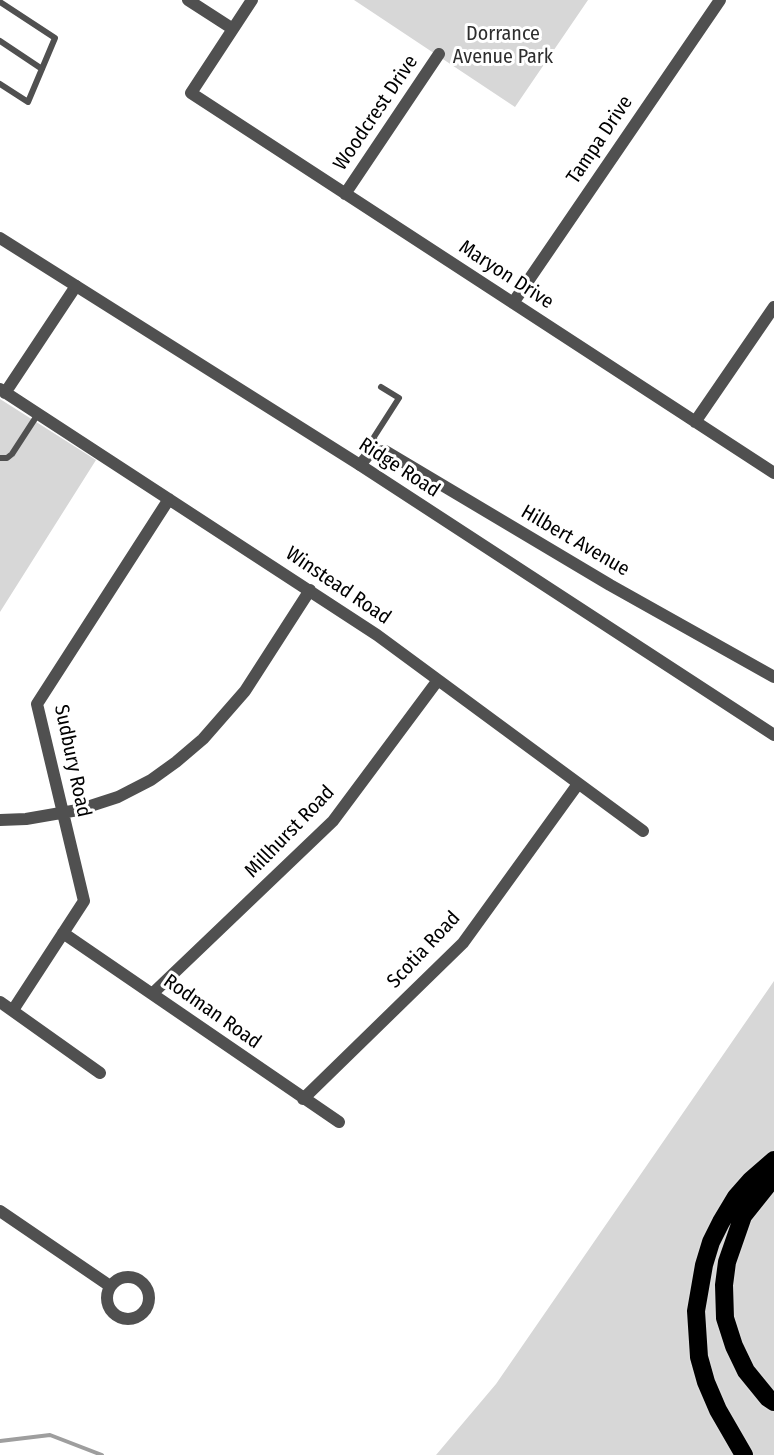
<!DOCTYPE html>
<html>
<head>
<meta charset="utf-8">
<style>
  body { margin:0 }
  canvas { display:block; background:#fff }
</style>
</head>
<body>
<canvas width="774" height="1455"></canvas>
<script>
const ctx = document.querySelector('canvas').getContext('2d');
ctx.lineJoin = 'round';
function fillPath(path, color) {
  ctx.fillStyle = color;
  ctx.fill(path, 'evenodd');
}
function poly(rows) {
  const path = new Path2D();
  for (const r of rows) {
    if (r.length === 3) {
      path.moveTo(r[0] + r[2], r[1]);
      path.arc(r[0], r[1], r[2], 0, 2 * Math.PI);
      continue;
    }
    path.moveTo(r[0], r[1]);
    for (let i = 2; i < r.length; i += 2) path.lineTo(r[i], r[i + 1]);
  }
  return path;
}
function strokePath(path, color, width, dash) {
  ctx.strokeStyle = color;
  ctx.lineWidth = width;
  ctx.lineCap = dash ? 'butt' : 'round';
  ctx.setLineDash(dash || []);
  ctx.stroke(path);
}
function label(font, color, halo, rows, align = 'center') {
  ctx.font = font + ' "Fira Sans Condensed",sans-serif';
  ctx.lineWidth = 6;
  ctx.setLineDash([]);
  ctx.textBaseline = 'middle';
  ctx.strokeStyle = halo;
  ctx.fillStyle = color;
  for (const [text, x, y, turn = 0] of rows) {
    ctx.save();
    ctx.translate(x, y);
    ctx.rotate((+turn || 0) * Math.PI / 180);
    ctx.textAlign = isNaN(turn) ? turn : align;
    if (halo) ctx.strokeText(text, 0, 0);
    ctx.fillText(text, 0, 0);
    ctx.restore();
  }
}
const green = poly([
  [354,0,588,0,515,107],
  [0,399,96,460,0,612],
  [774,981,774,1455,436,1455,496,1384]
]);
const stream = poly([
  [0,1441,50,1435,102,1455]
]);
const service = poly([
  [0,2,55,38,28,102,0,84],
  [0,41,42,69],
  [375,452,374,437,399,398,381,387],
  [0,458,7,458,12,454,38,414]
]);
const minor = poly([
  [188,0,233,29],
  [252,0,191,93,774,473],
  [345,194,439,54],
  [513,303,720,0],
  [0,389,377,635,643,831],
  [5,393,76,286],
  [695,422,774,307],
  [360,465,370,453,385,451,610,585,774,677],
  [0,820,26,819,78,810,118,797,151,780,176,762,203,739,245,691,310,590],
  [63,933,339,1122],
  [152,994,333,821,438,680],
  [0,1002,100,1073],
  [13,1010,84,901,37,704,169,499],
  [303,1099,463,943,578,784],
  [0,1211,110,1286],
  [128,1298,21]
]);
const tertiary = poly([
  [0,238,360,465,774,735]
]);
const motorway = poly([
  [774,1177,743,1216,727,1262,724,1285,725,1318,734,1346,746,1371,768,1398,774,1402],
  [744,1455,718,1410,706,1382,699,1357,696,1311,704,1265,711,1242,721,1222,736,1197,751,1180,774,1160]
]);
const parkNames = [
  ["Dorrance",503,34],
  ["Avenue Park",503,57]
];
const streetNames = [
  ["Woodcrest Drive",376,113,-56],
  ["Tampa Drive",600,140,-56],
  ["Maryon Drive",506,275,33],
  ["Ridge Road",399,468,33],
  ["Hilbert Avenue",575,541,30],
  ["Winstead Road",338,586,34],
  ["Sudbury Road",72,761,78],
  ["Millhurst Road",290,832,-46],
  ["Scotia Road",424,950,-47],
  ["Rodman Road",212,1012,35]
];
fillPath(green, '#d7d7d7');
strokePath(stream, '#9e9e9e', 4);
strokePath(motorway, '#dbdbdb', 21);
strokePath(service, '#505050', 6);
strokePath(minor, '#505050', 12);
strokePath(tertiary, '#505050', 12);
strokePath(motorway, '#000', 18);
label('20px', '#2e2e2e', '#fff', parkNames);
label('20px', '#000', '#fff', streetNames);
</script>
</body>
</html>
